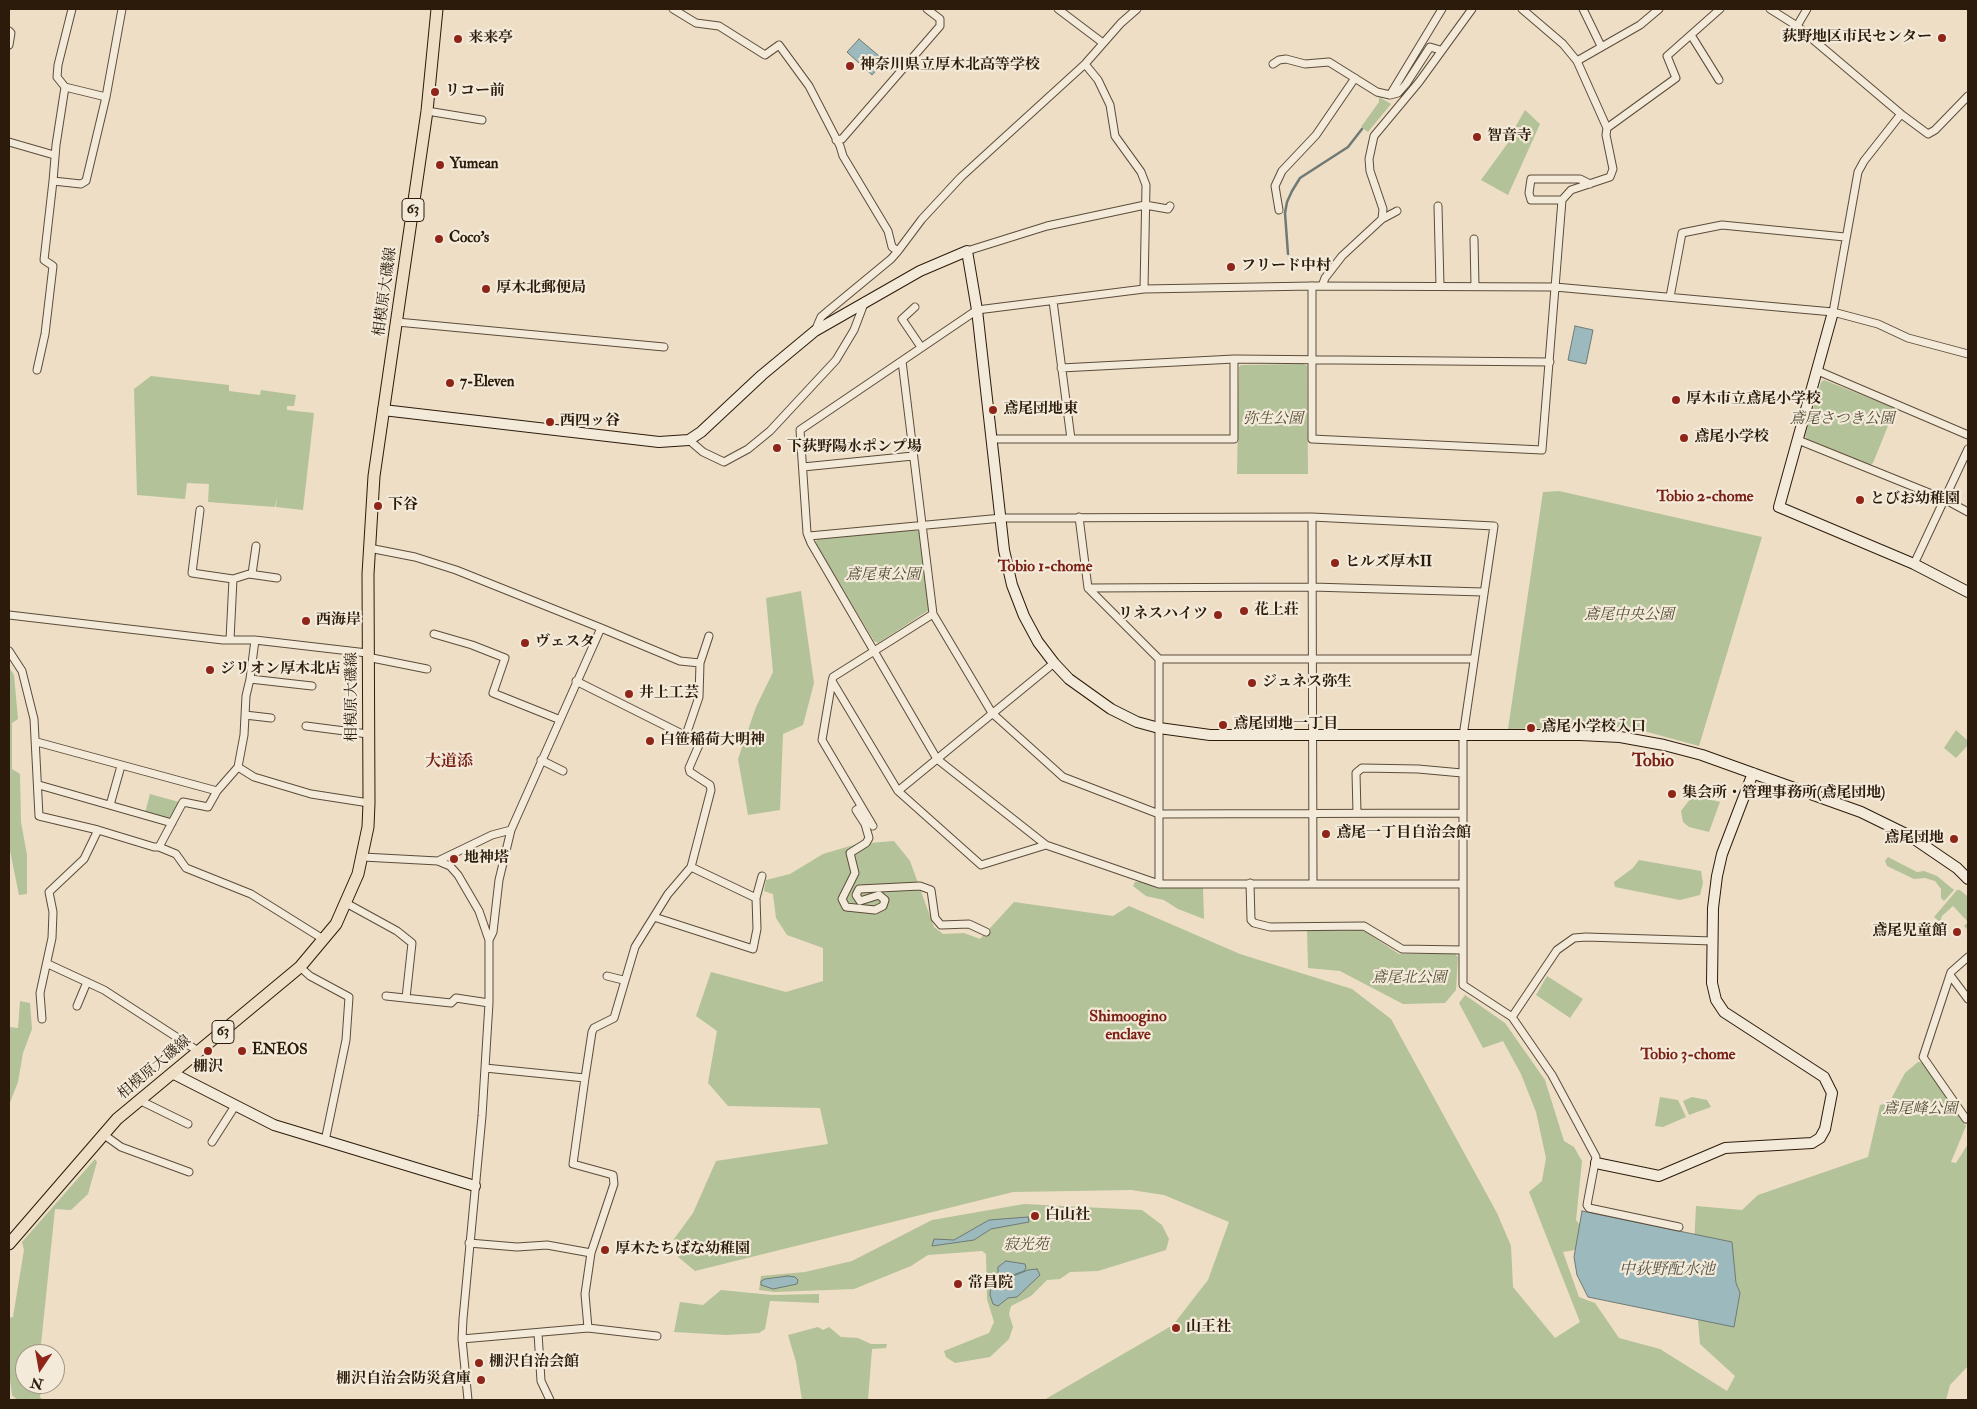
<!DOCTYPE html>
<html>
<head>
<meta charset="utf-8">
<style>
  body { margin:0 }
  #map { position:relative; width:1977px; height:1409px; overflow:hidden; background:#eddec5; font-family:"IM FELL Double Pica",serif }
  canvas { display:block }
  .frame { position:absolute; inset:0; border:10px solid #2c1b0b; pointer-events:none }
  .north { position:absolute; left:15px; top:1344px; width:50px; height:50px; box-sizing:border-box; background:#f3ead9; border:1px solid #a39787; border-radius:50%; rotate:192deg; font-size:14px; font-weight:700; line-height:20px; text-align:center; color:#2c1b0b }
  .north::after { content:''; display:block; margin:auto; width:18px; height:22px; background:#8f2418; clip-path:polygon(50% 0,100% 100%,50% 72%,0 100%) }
</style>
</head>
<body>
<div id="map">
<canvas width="1977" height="1409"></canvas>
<div class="frame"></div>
<div class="north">N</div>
</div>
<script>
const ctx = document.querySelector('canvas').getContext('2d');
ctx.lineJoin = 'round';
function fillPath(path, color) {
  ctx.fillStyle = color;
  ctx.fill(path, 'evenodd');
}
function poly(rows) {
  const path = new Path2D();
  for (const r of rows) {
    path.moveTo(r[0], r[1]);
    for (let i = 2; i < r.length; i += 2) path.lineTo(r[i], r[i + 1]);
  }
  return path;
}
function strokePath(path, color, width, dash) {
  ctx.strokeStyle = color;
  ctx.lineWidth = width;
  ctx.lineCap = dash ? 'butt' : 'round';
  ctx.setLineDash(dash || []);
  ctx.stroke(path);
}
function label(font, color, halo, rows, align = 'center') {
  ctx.font = font + ' "IM FELL Double Pica","Noto Serif JP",serif';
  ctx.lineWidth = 4.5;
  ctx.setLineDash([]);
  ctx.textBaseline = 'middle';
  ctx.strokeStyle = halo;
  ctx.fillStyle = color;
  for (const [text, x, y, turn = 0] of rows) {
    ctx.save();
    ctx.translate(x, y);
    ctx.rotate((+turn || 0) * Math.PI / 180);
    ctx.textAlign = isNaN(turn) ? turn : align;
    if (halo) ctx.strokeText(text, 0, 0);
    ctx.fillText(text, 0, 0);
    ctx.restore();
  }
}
const green = poly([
  [1379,97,1391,104,1368,132,1361,127,1379,102],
  [1525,110,1540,124,1508,195,1481,180,1513,136,1513,131],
  [1304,364,1307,366,1308,474,1237,474,1239,367,1241,365],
  [151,376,229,385,229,391,260,395,261,390,296,395,294,406,287,406,287,410,314,413,303,510,276,507,277,497,275,507,208,502,209,484,187,483,185,499,137,495,134,389],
  [1824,380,1892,407,1894,411,1873,463,1870,465,1807,439,1805,436,1821,382],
  [1559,491,1762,537,1699,746,1629,727,1508,729,1543,492],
  [915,530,919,532,929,610,878,643,874,641,815,542,818,539],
  [801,591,814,683,803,725,783,734,780,810,748,815,738,759,756,707,773,672,766,598],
  [9,667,14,675,18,719,12,723,12,769,20,774,21,822,27,855,27,894,19,895,9,846],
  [1956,730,1968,741,1968,745,1956,758,1944,748],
  [150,794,179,802,171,817,167,819,145,813],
  [1701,797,1720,802,1709,832,1689,827,1683,822,1681,811,1690,799],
  [894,841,910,861,934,927,943,934,964,933,980,939,1014,902,1113,916,1129,906,1240,954,1352,989,1391,1019,1497,1213,1511,1246,1513,1287,1555,1338,1580,1322,1529,1192,1542,1181,1546,1158,1536,1112,1521,1074,1503,1041,1483,1048,1459,1003,1465,995,1505,1023,1545,1080,1564,1141,1574,1147,1582,1161,1576,1220,1588,1235,1586,1248,1563,1252,1579,1297,1595,1303,1619,1338,1660,1349,1727,1391,1735,1376,1700,1344,1693,1264,1696,1206,1742,1210,1758,1195,1868,1157,1880,1105,1889,1103,1905,1073,1918,1062,1925,1063,1966,1126,1951,1162,1956,1163,1968,1144,1968,1366,1950,1385,1946,1400,1044,1400,1173,1325,1208,1280,1229,1222,1164,1195,1131,1190,1013,1192,695,1271,677,1256,674,1239,693,1213,716,1161,828,1144,820,1108,728,1106,708,1083,717,1031,696,1016,711,972,786,992,823,981,823,948,787,935,776,918,773,894,764,891,766,880,790,874,823,854,857,844],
  [1888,857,1917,872,1924,871,1937,876,1954,890,1944,901,1941,898,1941,889,1935,881,1925,878,1914,879,1887,866,1885,861],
  [1639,860,1701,871,1703,883,1700,895,1680,900,1615,887,1614,882,1633,868],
  [1140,881,1160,888,1203,888,1204,919,1178,909,1164,900,1146,896,1133,886,1135,882],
  [1957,890,1960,890,1968,897,1968,930,1964,926,1968,922,1953,906,1942,916,1940,922,1934,917],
  [1360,930,1366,932,1399,954,1455,954,1458,957,1456,990,1445,1003,1403,1004,1340,971,1308,968,1307,931],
  [1547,976,1583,999,1570,1018,1536,995],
  [20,1001,30,1003,32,1029,23,1053,18,1082,9,1105,9,1027,18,1028],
  [1660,1097,1678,1100,1686,1117,1663,1127,1655,1126],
  [1692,1097,1707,1100,1711,1107,1689,1115,1683,1101],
  [95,1159,97,1162,88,1194,71,1210,55,1209,40,1354,25,1354,25,1384,42,1384,40,1397,43,1400,17,1400,12,1395,9,1372,9,1318,13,1317,24,1250,22,1242],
  [1024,1204,1142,1210,1162,1225,1169,1239,1166,1250,1098,1271,1070,1272,1060,1279,1047,1280,1031,1296,1011,1306,1009,1314,1013,1327,1009,1339,990,1357,955,1363,946,1357,944,1351,989,1333,994,1322,987,1299,986,1254,982,1251,928,1255,911,1266,854,1289,775,1292,759,1290,761,1276,805,1272,852,1261,932,1220],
  [721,1290,772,1295,819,1294,819,1303,770,1301,765,1329,759,1333,726,1335,674,1332,680,1302,703,1305],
  [818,1327,823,1330,829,1327,841,1337,858,1338,871,1344,887,1344,886,1348,872,1349,868,1400,802,1400,796,1362,788,1335]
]);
const water = poly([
  [859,39,885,61,872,75,847,52,859,39],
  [1575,326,1593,330,1586,364,1568,360,1575,326],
  [1582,1211,1732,1242,1736,1283,1740,1293,1734,1327,1588,1297,1577,1275,1574,1257,1582,1211],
  [1028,1217,1029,1222,991,1229,974,1240,932,1246,934,1239,954,1240,989,1220,1028,1217],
  [1006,1261,1025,1264,1026,1268,1024,1271,1002,1279,998,1276,998,1267,1006,1261],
  [1037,1269,1040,1275,1017,1297,1008,1298,998,1306,993,1304,990,1295,991,1281,998,1279,1003,1282,1006,1279,1028,1270,1037,1269],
  [788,1276,795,1277,798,1280,797,1284,773,1289,761,1285,761,1281,765,1279,788,1276]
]);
const stream = poly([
  [1288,254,1285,213,1287,202,1292,191,1300,178,1348,147,1362,129]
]);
const street = poly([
  [72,9,58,65,57,77,65,87,106,97],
  [673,9,696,23,719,26,765,55,779,45,809,86,840,146,843,156,888,231,892,247,898,251,922,219,961,177,1085,64,1121,23,1137,9],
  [1058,9,1103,43],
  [1583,9,1601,46],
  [1770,9,1797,26,1901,114,1928,134,1935,130,1968,96],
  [1797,26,1807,9],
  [9,31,11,33,9,45],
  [1691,35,1719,80],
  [1577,61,1640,25,1659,9],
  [1085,64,1098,80,1110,105,1115,136,1141,172,1146,185,1144,289],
  [1273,64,1279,60,1286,59,1305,64,1329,62,1377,92,1390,95,1398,93,1406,84,1430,47,1440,50],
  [1390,95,1442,9],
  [427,111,482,120],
  [1607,128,1676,78,1667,56,1720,9],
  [836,140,842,139,940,26,940,19,927,9],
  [9,142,54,155],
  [53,181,56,145,65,87],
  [1562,200,1531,200,1529,193,1531,179,1580,179,1590,184],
  [1438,206,1440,286],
  [1279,210,1275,186,1282,171,1316,135,1355,78],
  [1382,219,1383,209,1370,171,1369,159,1374,136,1419,82,1472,9],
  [1474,239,1475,286],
  [967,251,1047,226,1145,205,1168,209,1170,206],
  [1312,286,1312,439,1542,450,1562,200,1571,190,1610,177,1613,169,1606,135,1607,128,1577,61,1563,44,1522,9],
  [1322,286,1325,278,1342,256,1382,219,1397,211],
  [1670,297,1682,233,1722,225,1845,237],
  [1053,301,1071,439],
  [915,307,902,319,921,347],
  [1833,312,1858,172,1864,161,1901,114],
  [397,322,664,347],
  [815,331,821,317,828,311,891,259,898,251],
  [902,361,933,614,992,713,1063,777,1159,814,1462,813],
  [1061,368,1234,359,1550,362],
  [37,370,45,334,53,266,44,260,53,181,81,184,86,181,106,97,122,9],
  [1818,371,1968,435],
  [992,439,1234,439,1234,359],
  [689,440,703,452,724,462,748,449,770,431,836,360,854,330,865,301],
  [1798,440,1944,499,1968,512],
  [803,467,913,456],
  [200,510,192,573,233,579,249,574,277,578],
  [1079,517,1088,588,1159,659,1473,659],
  [1312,517,1313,883],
  [809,536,1002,518,1312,517,1494,526,1463,736,1463,985,1512,1017,1552,1075,1596,1157,1587,1205,1589,1208,1679,1227],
  [369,548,415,557,456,570,601,628,511,830,492,835,438,861],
  [1914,564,1968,449],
  [252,574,256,546],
  [1088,588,1312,587,1483,592],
  [9,615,223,640,255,640,367,653],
  [601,628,680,661,700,663],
  [434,634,472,645,505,658,493,693,558,719],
  [230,640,233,579],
  [9,651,22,671,34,719,39,816,98,830,154,847,159,847,176,854,186,868,251,894,323,939],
  [367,657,427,669],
  [250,679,312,686],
  [832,681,898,791,981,865,1046,845],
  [245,715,271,718],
  [306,726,368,734],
  [686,735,699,697,700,663,709,636],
  [37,742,217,791],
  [541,760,563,771],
  [238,767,254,777,311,794,369,803],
  [39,785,172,823],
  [898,791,1054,663],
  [110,805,121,766],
  [861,807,856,810,865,824,869,822],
  [1357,813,1356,773,1362,768,1418,769,1462,773],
  [865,824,869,838,866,843,850,853,855,873,842,899,846,907,875,910,883,906,885,900,879,895,860,901,856,895,859,889,920,886,931,890,935,918,941,925,969,924,986,932],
  [873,826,822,740,832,681,833,677,933,614],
  [159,847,183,802,208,807,217,791,238,767,244,735,246,696,250,679,255,640],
  [363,857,438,861,450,866,458,875,479,911,489,940,489,1003,482,1116,463,1319,462,1339,468,1400],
  [1250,883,1251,920,1254,923,1270,927,1364,926,1402,949,1462,950],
  [1159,884,1159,659],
  [1462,884,1159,884,1046,845,937,759,811,543,807,533,800,430,977,310,1144,289,1312,286,1555,287,1833,312,1878,324,1908,338,1968,354],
  [756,898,762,876],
  [346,903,397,931,412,943,406,998],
  [654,917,753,949,757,929,756,898,691,867],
  [489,940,493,932,499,880,511,830],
  [1968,957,1951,972,1923,1057,1966,1119,1968,1118],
  [48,964,104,990,198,1051],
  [300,967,310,976,349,997,346,1040,325,1141],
  [1950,975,1968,999],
  [607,976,623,980],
  [386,996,451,1003,456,998,489,1003],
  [77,1006,87,982],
  [1512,1017,1557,950,1574,938,1586,937,1713,941],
  [42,1019,40,993,52,938,53,912,49,892,84,859,98,830],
  [485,1068,585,1078,592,1032,594,1028,614,1018,635,947,668,894,691,867,711,790,710,785,690,772,689,768,699,745,698,742,576,681],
  [585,1078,573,1164,613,1175,614,1184,591,1253,585,1294,588,1328],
  [139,1100,188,1124],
  [103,1134,121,1147,189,1172],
  [212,1142,235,1106],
  [469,1243,517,1247,547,1245,591,1253],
  [538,1333,541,1381,550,1400],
  [462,1339,588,1328,657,1336]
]);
const secondary = poly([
  [1833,312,1779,507,1914,564,1968,592],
  [383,410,659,442,689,440,701,432,762,375,815,331,920,271,967,251,977,310,1004,550,1012,585,1024,616,1038,642,1054,663,1069,679,1111,709,1137,722,1159,728,1210,735,1580,735,1620,737,1664,745,1702,755,1861,812,1910,836,1957,868,1968,879],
  [172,1073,274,1125,475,1186],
  [1596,1163,1659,1176,1725,1148,1812,1143,1820,1138,1825,1129,1832,1093,1824,1077,1724,1012,1716,1000,1712,983,1713,908,1717,876,1722,854,1753,773]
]);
const primary = poly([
  [9,1244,117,1119,300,967,336,924,358,874,368,827,369,803,368,574,374,476,427,111,437,9]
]);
const markers = [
  [1942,38,5,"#8f2418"],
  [458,39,5,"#8f2418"],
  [850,66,5,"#8f2418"],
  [435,92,5,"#8f2418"],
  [1477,137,5,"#8f2418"],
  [440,165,5,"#8f2418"],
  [439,239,5,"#8f2418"],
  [1231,267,5,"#8f2418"],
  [486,289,5,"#8f2418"],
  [450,383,5,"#8f2418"],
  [1676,400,5,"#8f2418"],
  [993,410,5,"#8f2418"],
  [550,422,5,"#8f2418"],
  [1684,438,5,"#8f2418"],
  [777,448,5,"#8f2418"],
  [1860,500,5,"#8f2418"],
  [378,506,5,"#8f2418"],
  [1335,563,5,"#8f2418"],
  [1244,611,5,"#8f2418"],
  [1218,615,5,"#8f2418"],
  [306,621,5,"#8f2418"],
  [525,643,5,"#8f2418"],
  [210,670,5,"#8f2418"],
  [1252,683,5,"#8f2418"],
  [629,694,5,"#8f2418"],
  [1223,725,5,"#8f2418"],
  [1531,728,5,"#8f2418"],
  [650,741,5,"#8f2418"],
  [1672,794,5,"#8f2418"],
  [1326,834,5,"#8f2418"],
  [1954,839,5,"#8f2418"],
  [454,859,5,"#8f2418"],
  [1957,932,5,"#8f2418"],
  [208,1051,5,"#8f2418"],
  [242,1051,5,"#8f2418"],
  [1035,1216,5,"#8f2418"],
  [605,1250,5,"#8f2418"],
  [958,1284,5,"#8f2418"],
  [1176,1328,5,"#8f2418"],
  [479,1363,5,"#8f2418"],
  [481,1380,5,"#8f2418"]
];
const shields = [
  [413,210,22],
  [223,1032,22]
];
const shieldNames = [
  ["63",413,210],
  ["63",223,1032]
];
const poiNames = [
  ["荻野地区市民センター",1932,38,"right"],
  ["来来亭",468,39],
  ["神奈川県立厚木北高等学校",860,66],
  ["リコー前",445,92],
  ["智音寺",1487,137],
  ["Yumean",450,165],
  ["Coco's",449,239],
  ["フリード中村",1241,267],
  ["厚木北郵便局",496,289],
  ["7-Eleven",460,383],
  ["厚木市立鳶尾小学校",1686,400],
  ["鳶尾団地東",1003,410],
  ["西四ッ谷",560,422],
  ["鳶尾小学校",1694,438],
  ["下荻野陽水ポンプ場",787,448],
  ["とびお幼稚園",1870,500],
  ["下谷",388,506],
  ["ヒルズ厚木II",1345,563],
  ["花上荘",1254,611],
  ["リネスハイツ",1208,615,"right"],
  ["西海岸",316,621],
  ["ヴェスタ",535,643],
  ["ジリオン厚木北店",220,670],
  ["ジュネス弥生",1262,683],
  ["井上工芸",639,694],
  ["鳶尾団地一丁目",1233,725],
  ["鳶尾小学校入口",1541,728],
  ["白笹稲荷大明神",660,741],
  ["集会所・管理事務所(鳶尾団地)",1682,794],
  ["鳶尾一丁目自治会館",1336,834],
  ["鳶尾団地",1944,839,"right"],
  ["地神塔",464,859],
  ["鳶尾児童館",1947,932,"right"],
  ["ENEOS",252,1051],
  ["棚沢",208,1068,"center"],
  ["白山社",1045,1216],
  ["厚木たちばな幼稚園",615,1250],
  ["常昌院",968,1284],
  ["山王社",1186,1328],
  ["棚沢自治会館",489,1363],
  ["棚沢自治会防災倉庫",471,1380,"right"]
];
const streetNames = [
  ["相模原大磯線",386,292,-82],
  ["相模原大磯線",353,697,-90],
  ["相模原大磯線",155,1068,-40]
];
const parkNames = [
  ["弥生公園",1273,420],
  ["鳶尾さつき公園",1842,420],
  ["鳶尾東公園",883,576],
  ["鳶尾中央公園",1629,616],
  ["鳶尾北公園",1409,979],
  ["鳶尾峰公園",1920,1110],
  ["寂光苑",1026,1246]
];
const neighbourhoodNames = [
  ["Tobio 2-chome",1705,498],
  ["Tobio 1-chome",1045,568],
  ["大道添",449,763],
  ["Shimoogino",1128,1018],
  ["enclave",1128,1036],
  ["Tobio 3-chome",1688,1056]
];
const waterNames = [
  ["中荻野配水池",1667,1271]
];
const quarterNames = [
  ["Tobio",1653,762]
];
fillPath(green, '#b3c298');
fillPath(water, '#9cbabd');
strokePath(water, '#6f7a76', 1);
strokePath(stream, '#6f7a76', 2.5);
strokePath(street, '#5c4c3a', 9);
strokePath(secondary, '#2c1b0b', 12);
strokePath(primary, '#2c1b0b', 13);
strokePath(street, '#f3ead9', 7);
strokePath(secondary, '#f3ead9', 10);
strokePath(primary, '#eddec5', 11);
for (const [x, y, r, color] of markers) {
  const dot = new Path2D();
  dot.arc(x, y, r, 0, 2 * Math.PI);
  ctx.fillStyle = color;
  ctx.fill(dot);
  strokePath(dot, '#f3ead9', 2);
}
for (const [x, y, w] of shields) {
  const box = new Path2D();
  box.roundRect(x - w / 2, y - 11.5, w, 23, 4);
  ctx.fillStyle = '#f3ead9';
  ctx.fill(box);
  strokePath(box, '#2c1b0b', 1);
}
label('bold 14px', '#2c1b0b', null, shieldNames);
label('bold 15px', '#2c1b0b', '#f3ead9', poiNames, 'left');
label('15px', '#2c1b0b', '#f3ead9', streetNames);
label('italic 15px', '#544d35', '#f3ead9', parkNames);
label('bold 16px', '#7a1f14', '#f3ead9', neighbourhoodNames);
label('italic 16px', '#535349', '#f3ead9', waterNames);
label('bold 18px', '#7a1f14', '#f3ead9', quarterNames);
</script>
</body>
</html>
